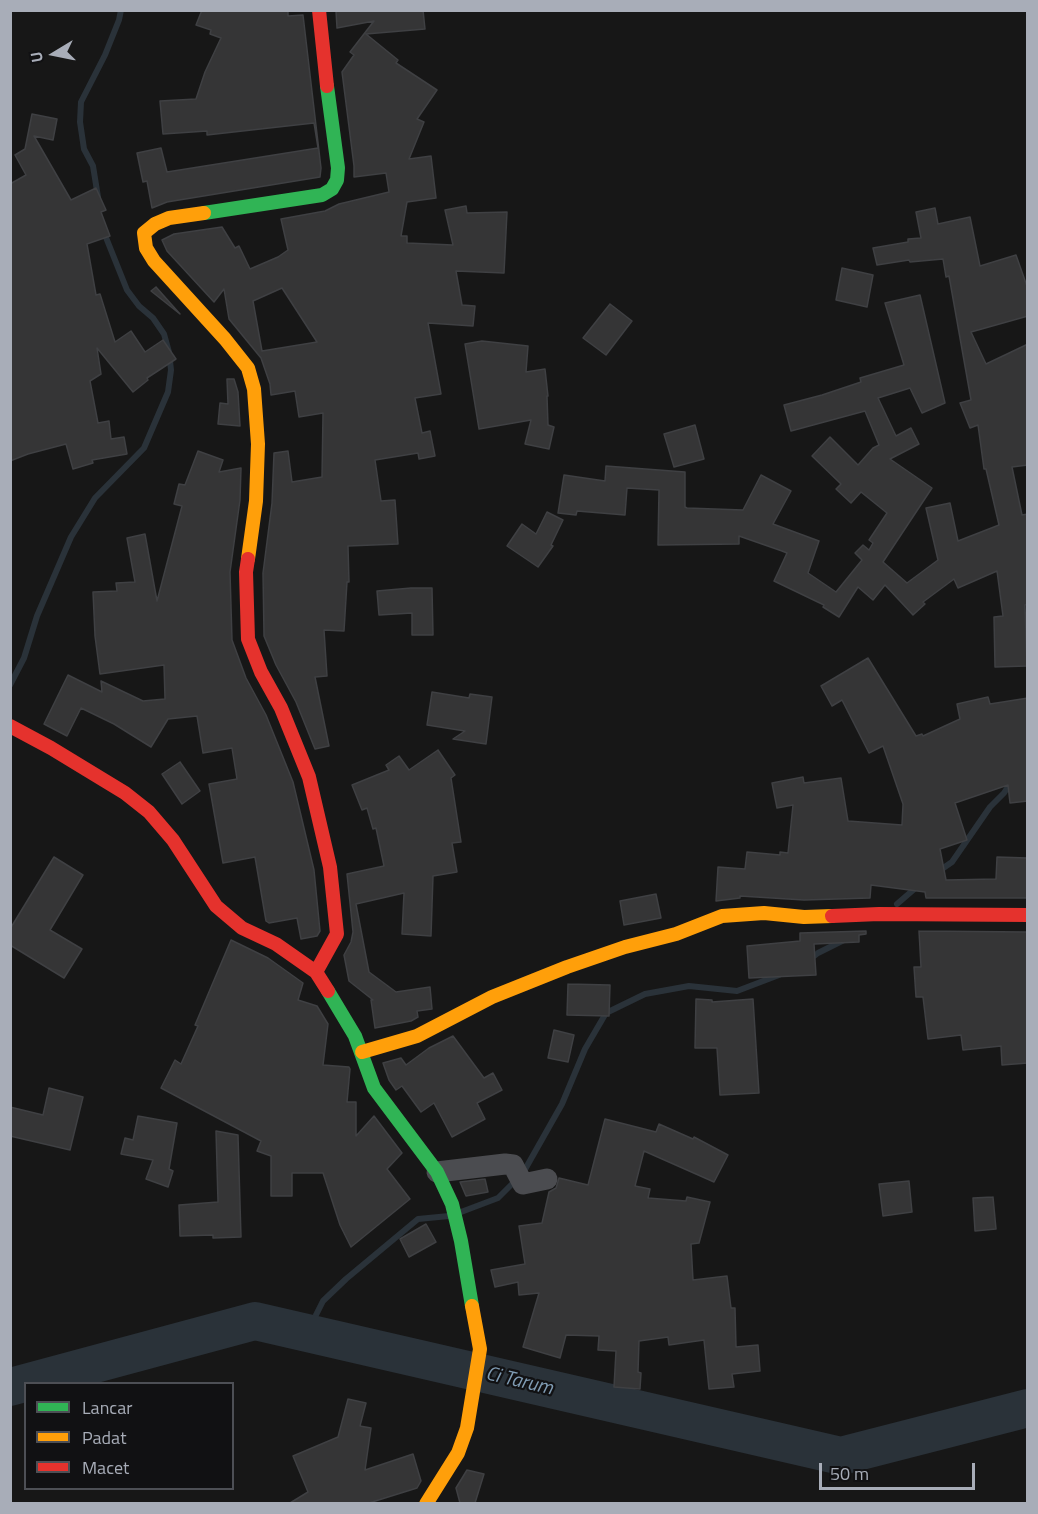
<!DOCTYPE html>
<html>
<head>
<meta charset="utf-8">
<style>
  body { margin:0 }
  #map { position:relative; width:1038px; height:1514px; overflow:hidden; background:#171717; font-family:"Titillium Web",sans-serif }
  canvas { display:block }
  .frame { position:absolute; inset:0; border:12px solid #a8adb8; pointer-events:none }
  .legend { position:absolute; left:24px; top:1382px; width:210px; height:108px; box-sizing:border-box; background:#111113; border:2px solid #4d4f55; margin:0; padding:8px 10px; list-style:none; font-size:18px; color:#a8adb8 }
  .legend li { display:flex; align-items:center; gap:12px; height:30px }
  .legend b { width:30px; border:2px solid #4d4f55 }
  .north { position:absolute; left:24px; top:24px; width:60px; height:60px; -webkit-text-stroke:4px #111113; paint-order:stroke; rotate:260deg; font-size:16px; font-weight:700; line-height:24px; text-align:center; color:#a8adb8 }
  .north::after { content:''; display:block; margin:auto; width:21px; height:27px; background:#a8adb8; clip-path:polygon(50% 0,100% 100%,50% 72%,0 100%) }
  .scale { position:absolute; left:819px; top:1463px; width:156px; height:27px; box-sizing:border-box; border:3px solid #a8adb8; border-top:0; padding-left:8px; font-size:18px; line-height:21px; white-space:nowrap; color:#a8adb8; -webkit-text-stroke:4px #111113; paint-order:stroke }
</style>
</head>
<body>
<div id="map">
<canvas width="1038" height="1514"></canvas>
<div class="frame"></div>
<ul class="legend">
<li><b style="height:8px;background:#30b455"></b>Lancar</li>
<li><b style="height:8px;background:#ff9f0a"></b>Padat</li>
<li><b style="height:8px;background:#e5322d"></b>Macet</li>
</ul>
<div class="north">U</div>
<div class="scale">50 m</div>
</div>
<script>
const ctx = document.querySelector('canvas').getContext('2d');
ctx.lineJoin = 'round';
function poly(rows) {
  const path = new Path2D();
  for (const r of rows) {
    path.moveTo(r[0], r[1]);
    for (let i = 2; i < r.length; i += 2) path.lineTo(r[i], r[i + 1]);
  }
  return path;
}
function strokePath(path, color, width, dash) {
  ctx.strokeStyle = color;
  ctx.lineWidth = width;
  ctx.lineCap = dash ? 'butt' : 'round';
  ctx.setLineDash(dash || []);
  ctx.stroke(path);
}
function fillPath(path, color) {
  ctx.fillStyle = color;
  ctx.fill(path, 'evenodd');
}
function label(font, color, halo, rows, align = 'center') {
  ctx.font = font + ' "Titillium Web",sans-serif';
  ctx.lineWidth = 4.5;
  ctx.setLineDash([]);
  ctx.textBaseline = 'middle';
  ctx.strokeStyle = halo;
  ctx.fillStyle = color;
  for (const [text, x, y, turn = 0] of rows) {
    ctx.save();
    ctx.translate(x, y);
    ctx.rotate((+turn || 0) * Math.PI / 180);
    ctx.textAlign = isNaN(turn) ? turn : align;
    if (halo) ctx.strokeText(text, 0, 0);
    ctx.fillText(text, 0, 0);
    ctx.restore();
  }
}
const stream = poly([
  [98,197,93,166,84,149,80,122,81,102,105,55,119,20,121,10],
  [10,685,24,658,37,616,71,537,95,498,144,448,168,392,171,370,169,352,164,334,153,318,139,306,127,290,103,230],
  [939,871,952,862,990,807,1004,793,1011,782],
  [897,904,919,885],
  [809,960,818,953,844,940],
  [523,1173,562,1104,585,1049,606,1013,645,994,689,986,737,991,779,975],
  [461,1212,498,1198,516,1180],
  [307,1333,323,1301,346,1279,418,1219,449,1216]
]);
const river = poly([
  [10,1387,255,1321,841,1456,1028,1408]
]);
const building = poly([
  [202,10,288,10,288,16,303,15,321,168,320,177,167,202,152,208,147,181,143,182,137,153,161,148,167,172,318,148,314,123,207,135,207,131,163,134,160,101,196,99,205,72,221,38,210,34,211,30,196,25,202,10],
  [423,10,425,29,366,34,398,60,396,63,437,90,417,119,424,122,409,159,431,156,436,198,407,202,401,236,407,236,407,243,453,245,445,210,466,206,467,213,507,212,504,273,456,271,462,305,475,306,473,326,428,323,441,394,415,398,422,433,430,431,435,456,419,459,418,453,375,460,381,501,395,500,398,544,348,546,349,582,347,582,344,631,324,630,327,676,315,677,329,746,315,749,296,702,276,665,264,636,263,573,272,503,274,453,288,451,292,482,322,477,323,413,299,417,295,391,271,395,270,384,261,358,229,319,224,289,214,302,167,251,162,240,174,234,222,227,235,248,239,246,250,269,278,257,288,250,281,219,325,211,339,204,389,192,386,173,354,177,354,166,342,72,354,55,350,52,374,21,337,28,336,11,423,10],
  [282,288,317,342,262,351,253,301,282,288],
  [32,114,57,119,53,140,34,136,71,200,96,188,106,210,101,212,110,236,87,244,96,295,100,294,115,342,131,331,145,352,163,340,176,359,147,378,148,380,133,392,97,348,101,374,90,381,98,423,109,421,111,439,124,437,127,454,92,460,93,463,73,469,66,444,28,454,10,461,10,184,26,175,15,155,25,149,32,114],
  [935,208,938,224,970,217,980,266,1016,255,1028,289,1028,316,971,332,986,364,1028,344,1028,465,1012,467,1022,515,1028,514,1028,604,1025,605,1027,666,995,667,994,617,1003,616,997,571,958,588,954,579,923,602,925,604,913,615,885,585,873,600,858,587,839,617,823,607,824,605,774,581,787,553,782,551,739,536,739,544,658,545,659,490,627,488,625,515,577,511,576,515,558,513,564,475,605,481,606,466,685,472,685,507,687,508,743,510,761,475,791,491,773,524,819,541,808,573,836,592,862,560,855,553,863,545,869,550,873,543,869,540,887,513,861,492,851,503,836,489,841,484,812,456,830,437,858,465,873,448,879,445,865,411,791,431,784,405,822,395,861,382,860,378,904,365,885,303,920,295,945,403,922,413,910,388,878,398,896,436,911,428,919,444,890,459,932,488,883,562,907,583,938,560,926,508,950,503,958,541,999,525,986,469,984,469,978,425,970,428,960,403,971,400,949,276,946,277,943,259,910,262,909,260,877,265,873,248,908,242,908,239,921,238,916,212,935,208],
  [842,268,873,275,867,307,836,300,842,268],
  [156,287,180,314,151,291,156,287],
  [610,304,632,321,606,355,583,338,610,304],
  [482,341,528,346,526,372,545,369,548,396,547,396,548,425,554,427,549,449,525,444,531,420,479,429,465,344,482,341],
  [227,379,234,379,238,392,240,426,218,424,220,403,228,404,227,379],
  [695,425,704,459,674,467,664,434,695,425],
  [198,451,223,460,219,472,241,468,240,500,230,572,232,640,246,678,266,715,293,782,314,870,320,931,317,936,301,939,297,918,269,923,266,921,255,857,223,863,209,784,237,779,232,748,203,753,197,716,168,719,151,747,114,724,81,708,67,736,44,724,68,675,102,692,101,681,143,701,165,699,164,665,100,674,95,636,93,592,117,591,116,583,135,582,127,538,145,534,157,601,182,506,174,504,179,484,185,485,198,451],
  [547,512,563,520,551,545,553,546,538,567,507,546,522,524,536,534,547,512],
  [411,588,432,588,433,635,412,635,412,613,379,615,377,591,411,588],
  [868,658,916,736,922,734,923,736,960,719,957,704,988,697,990,704,1028,698,1028,801,1010,803,1008,785,955,803,967,840,940,849,946,880,996,879,997,857,1028,858,1028,898,926,898,925,892,871,885,870,898,804,900,740,896,740,898,716,901,718,867,745,869,747,852,780,855,780,852,788,853,793,805,777,808,772,783,803,777,804,783,841,778,848,821,902,825,903,804,883,746,869,753,842,700,832,706,821,686,868,658],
  [432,692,469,698,470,694,492,697,486,744,453,739,465,731,427,725,432,692],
  [438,750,455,775,451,778,461,842,452,843,457,872,433,876,431,936,402,934,404,893,356,904,369,972,396,992,430,987,432,1009,417,1011,418,1017,411,1021,375,1028,371,1000,373,1000,349,981,344,955,351,942,353,932,347,874,384,866,376,828,373,829,367,808,362,810,352,785,389,770,386,765,399,756,409,770,438,750],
  [180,762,200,791,182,804,162,774,180,762],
  [54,857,83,875,50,930,82,949,64,978,10,945,10,929,54,857],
  [656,894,661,918,624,925,620,901,656,894],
  [866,931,866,934,859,935,859,942,814,944,816,975,749,978,747,946,800,941,800,933,866,931],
  [919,931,1028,932,1028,1063,1002,1065,1001,1046,963,1050,961,1035,928,1039,923,997,916,997,914,967,921,967,919,931],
  [231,940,268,958,303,983,298,1000,317,1006,328,1024,323,1065,349,1067,350,1069,347,1102,356,1102,356,1136,374,1116,402,1153,387,1169,410,1199,351,1247,340,1225,323,1173,292,1173,292,1196,271,1196,271,1156,257,1151,261,1141,161,1088,175,1060,181,1064,198,1026,195,1025,231,940],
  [568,984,610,985,609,1016,567,1015,568,984],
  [696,999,712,1000,712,1002,753,999,759,1093,720,1095,717,1048,695,1048,696,999],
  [554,1030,574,1035,568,1062,548,1058,554,1030],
  [453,1036,484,1078,493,1073,502,1090,477,1103,485,1119,452,1137,434,1103,421,1112,402,1086,396,1090,389,1080,383,1063,401,1058,406,1065,429,1048,453,1036],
  [49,1088,83,1097,70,1150,10,1136,10,1107,43,1115,49,1088],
  [138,1116,177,1123,169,1169,173,1171,168,1187,146,1179,153,1160,121,1154,125,1138,133,1140,138,1116],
  [605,1119,656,1132,659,1124,693,1139,694,1137,728,1155,714,1182,644,1151,635,1186,650,1189,648,1198,686,1201,687,1197,710,1202,699,1243,691,1244,693,1280,727,1276,731,1308,735,1308,736,1347,758,1345,760,1371,732,1374,734,1387,709,1389,704,1340,669,1345,668,1337,639,1341,638,1372,641,1373,640,1389,614,1387,616,1351,598,1350,599,1336,566,1335,560,1358,523,1347,539,1293,519,1295,518,1282,495,1287,491,1270,525,1264,519,1226,542,1223,549,1192,556,1188,559,1178,588,1185,605,1119],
  [216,1131,238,1135,241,1237,213,1238,213,1235,180,1236,179,1205,218,1202,216,1131],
  [485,1179,488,1192,466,1196,460,1182,485,1179],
  [909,1181,912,1212,883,1216,879,1184,909,1181],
  [993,1197,996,1229,975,1231,973,1198,993,1197],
  [426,1224,436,1242,409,1257,400,1239,426,1224],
  [348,1399,366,1403,360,1426,371,1428,365,1470,413,1454,421,1481,417,1488,369,1503,290,1503,308,1492,293,1456,338,1437,348,1399],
  [467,1470,484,1474,475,1503,460,1503,456,1488,467,1470]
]);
const street = poly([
  [437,1172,505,1164,513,1165,523,1184,547,1179]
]);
const fast = poly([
  [204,213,322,195,332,189,337,180,338,168,327,86],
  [328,991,355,1036,374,1088,437,1172,452,1204,461,1241,472,1306]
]);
const slow = poly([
  [204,213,169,218,155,224,144,233,146,248,154,261,225,339,248,368,254,389,258,444,256,501,248,559],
  [362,1052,417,1036,492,997,567,967,625,947,676,934,722,916,764,913,804,917,832,916],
  [426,1504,458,1453,467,1428,480,1349,472,1306]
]);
const jam = poly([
  [319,10,327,86],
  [248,559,246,572,248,639,261,672,281,708,309,777,330,867,337,934,316,972],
  [10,726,51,748,125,793,149,812,173,840,216,906,242,928,276,944,316,972,328,991],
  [832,916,879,914,1028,915]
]);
const waterNames = [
  ["Ci Tarum",519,1382,13]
];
strokePath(stream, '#2a3239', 6);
strokePath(river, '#2a3239', 38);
fillPath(building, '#353536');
strokePath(building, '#3f4043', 1.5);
strokePath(street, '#4b4c50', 21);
strokePath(fast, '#30b455', 14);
strokePath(slow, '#ff9f0a', 14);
strokePath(jam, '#e5322d', 14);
label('italic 20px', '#7f9bb3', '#111113', waterNames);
</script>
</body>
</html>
